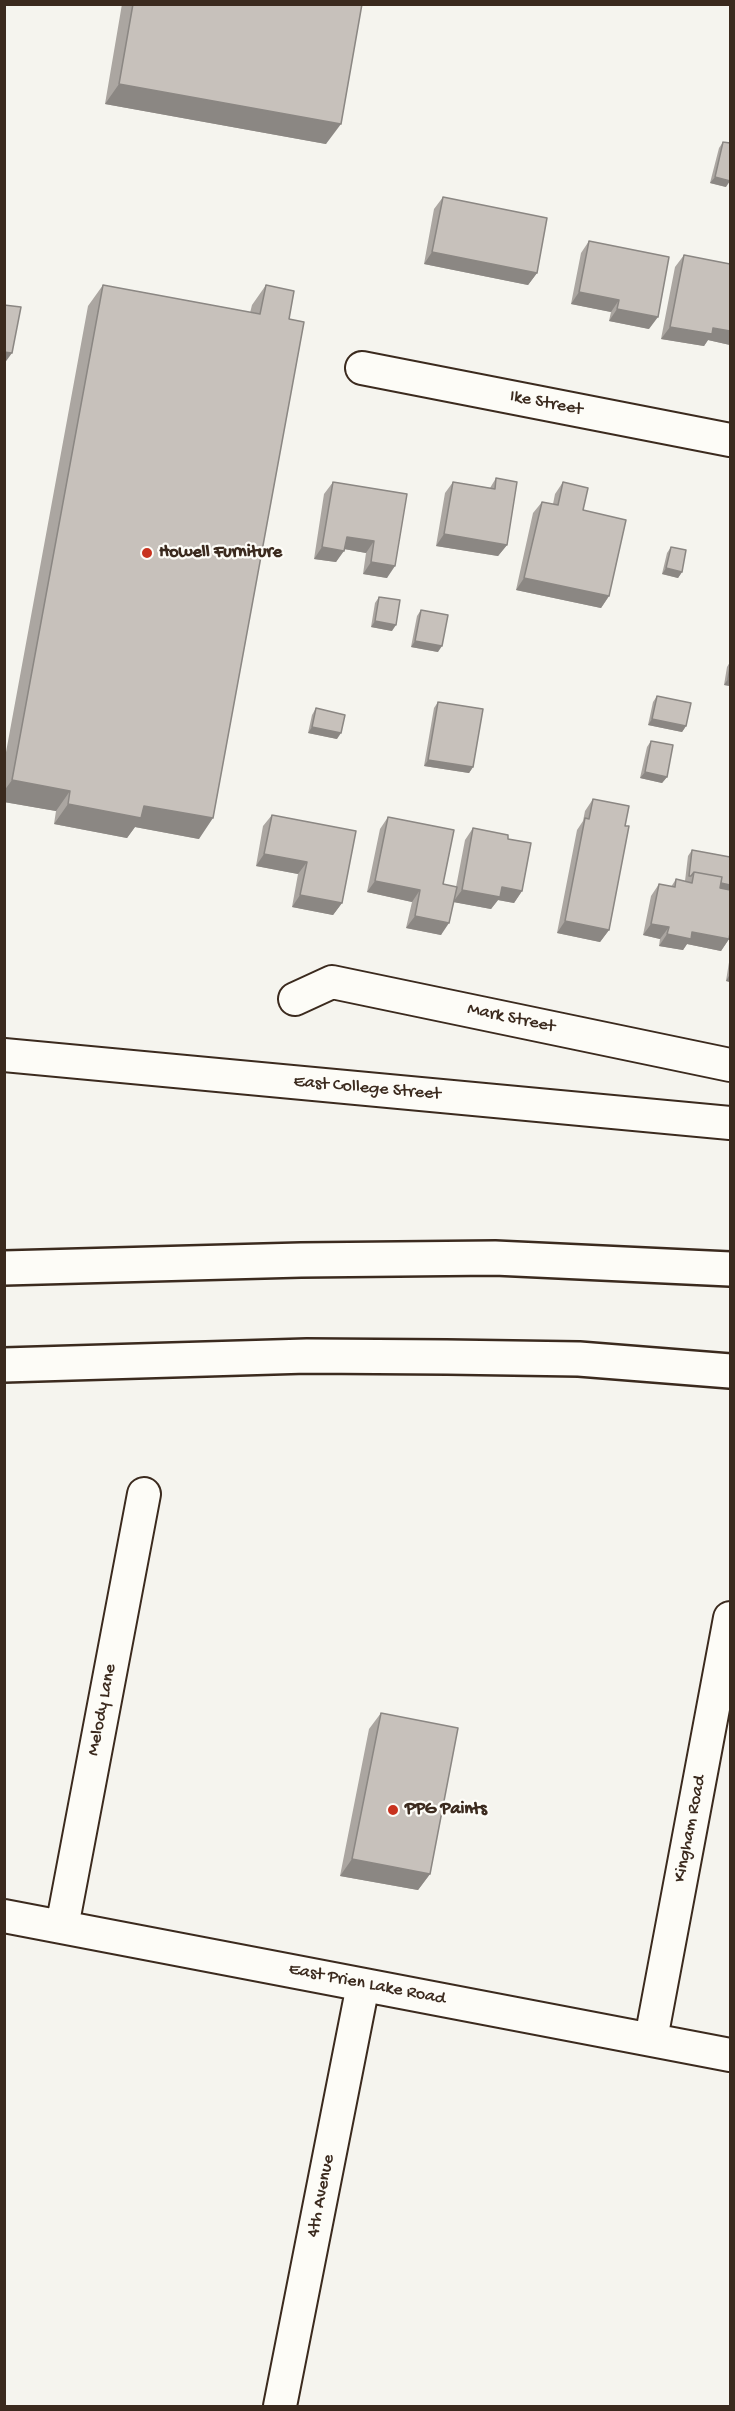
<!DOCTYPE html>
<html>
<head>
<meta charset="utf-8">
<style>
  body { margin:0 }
  #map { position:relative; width:735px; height:2411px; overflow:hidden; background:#f5f4ee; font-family:"Gochi Hand",sans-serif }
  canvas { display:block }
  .frame { position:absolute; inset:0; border:6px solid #3b2a1e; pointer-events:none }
</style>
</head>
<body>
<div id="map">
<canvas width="735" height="2411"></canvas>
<div class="frame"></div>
</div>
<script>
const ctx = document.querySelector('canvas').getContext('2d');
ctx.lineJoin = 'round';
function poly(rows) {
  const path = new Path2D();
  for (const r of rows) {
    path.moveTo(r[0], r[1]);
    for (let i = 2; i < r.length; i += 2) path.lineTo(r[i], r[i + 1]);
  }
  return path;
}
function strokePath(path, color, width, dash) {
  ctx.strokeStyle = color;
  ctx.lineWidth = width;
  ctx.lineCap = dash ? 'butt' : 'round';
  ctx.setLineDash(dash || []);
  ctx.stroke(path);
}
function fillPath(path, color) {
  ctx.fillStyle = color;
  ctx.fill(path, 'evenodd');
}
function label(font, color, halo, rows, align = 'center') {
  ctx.font = font + ' "Gochi Hand",sans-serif';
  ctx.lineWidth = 4.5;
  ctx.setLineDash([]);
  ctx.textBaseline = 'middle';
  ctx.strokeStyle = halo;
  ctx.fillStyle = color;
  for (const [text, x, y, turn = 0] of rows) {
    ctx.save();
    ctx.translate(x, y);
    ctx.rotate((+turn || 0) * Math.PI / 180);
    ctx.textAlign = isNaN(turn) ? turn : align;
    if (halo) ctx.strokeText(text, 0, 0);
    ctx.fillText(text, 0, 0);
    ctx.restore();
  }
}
const minor = poly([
  [362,368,730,440],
  [295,999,332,982,730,1065],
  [4,1055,730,1123],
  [4,1916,730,2055],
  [62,1927,144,1494],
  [651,2039,730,1618],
  [280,2406,363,1985]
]);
const highway = poly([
  [4,1268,301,1260,495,1258,730,1269],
  [4,1365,307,1356,447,1357,579,1359,730,1371]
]);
const wall = poly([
  [122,4,362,4,326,144,105,104],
  [723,142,726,187,710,183,719,148],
  [443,197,537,273,528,285,424,264,434,209],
  [589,241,649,329,609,321,611,312,571,304,581,253],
  [684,255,730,264,730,345,708,340,704,346,661,339,675,267],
  [103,285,250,313,252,305,266,285,199,839,135,827,127,838,54,824,56,811,4,802,4,763,88,306],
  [496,478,507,545,498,556,436,546,445,493,453,482,490,488],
  [333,482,407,494,387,578,363,574,366,553,344,549,336,562,314,559,324,494],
  [563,482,583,510,609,596,601,608,516,590,533,513,542,502,553,504,555,494],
  [671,547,682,572,678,578,662,574,667,553],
  [379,597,392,631,371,627,375,603],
  [421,610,438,652,411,647,417,616],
  [730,662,730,686,724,685,727,667],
  [657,696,686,726,682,732,648,725,653,702],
  [438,702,473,767,469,773,424,766,434,708],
  [316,708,337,739,308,733,312,715],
  [651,741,667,777,662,783,640,778,647,747],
  [593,799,625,826,609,930,600,942,557,933,577,830,583,821,585,811],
  [272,815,342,903,333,915,292,907,298,874,256,866,263,826],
  [388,817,443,884,456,887,465,840,473,828,508,839,522,891,514,903,498,900,491,909,454,902,441,935,406,928,412,902,367,892,380,829],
  [692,850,729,939,721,951,687,944,683,950,659,946,660,939,643,935,651,896,659,884,671,887,676,879,685,881,688,856],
  [730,956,730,982,726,981],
  [381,1713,430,1874,418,1890,340,1876,369,1729]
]);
const shadedWall = poly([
  [119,84,341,124,326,144,105,104],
  [715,177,730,181,726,187,710,183],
  [432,252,537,273,528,285,424,264],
  [579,292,619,300,611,312,571,304],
  [617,309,658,317,649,329,609,321],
  [670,327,713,328,730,331,730,345,708,340,704,346,661,339],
  [4,352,12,353,4,364],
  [444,534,507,545,498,556,436,546],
  [347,537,374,541,366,553,339,548],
  [322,547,344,551,336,562,314,559],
  [371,562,395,566,387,578,363,574],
  [666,568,682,572,678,578,662,574],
  [524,578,609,596,601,608,516,590],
  [375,621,396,625,392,631,371,627],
  [415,641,442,646,438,652,411,647],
  [728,679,730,680,730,686,724,685],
  [652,719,686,726,682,732,648,725],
  [312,727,341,733,337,739,308,733],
  [428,760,473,767,469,773,424,766],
  [645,772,667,777,662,783,640,778],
  [12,780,70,791,56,811,4,802,4,791],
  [68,804,144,806,213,818,199,839,135,827,127,838,54,824],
  [264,854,307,862,298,874,256,866],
  [693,877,730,885,730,892],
  [375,881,420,890,412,902,367,892],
  [502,887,522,891,514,903,498,900,491,909,453,902,462,890],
  [300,895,342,903,333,915,292,907],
  [415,916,449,923,441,935,406,928],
  [565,921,609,930,600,942,557,933],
  [651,924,669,927,660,939,643,935],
  [692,932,729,939,721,951,687,944,683,950,659,946,667,934],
  [730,974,730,982,726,981],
  [352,1859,430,1874,418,1890,340,1876]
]);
const building = poly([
  [133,4,362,4,341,124,119,84,133,4],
  [723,142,730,143,730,181,715,177,723,142],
  [443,197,547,218,537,273,432,252,443,197],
  [589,241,669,257,658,317,617,309,619,300,579,292,589,241],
  [684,255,730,264,730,331,713,328,712,334,670,327,684,255],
  [103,285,260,314,266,285,294,291,289,319,304,322,213,818,144,806,141,818,68,804,70,791,12,780,103,285],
  [4,305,21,307,12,353,4,352,4,305],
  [496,478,517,482,507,545,444,534,453,482,495,489,496,478],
  [333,482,407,494,395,566,371,562,374,541,347,537,344,551,322,547,333,482],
  [563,482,588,488,583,510,626,520,609,596,524,578,542,502,558,505,563,482],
  [671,547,686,550,682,572,666,568,671,547],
  [379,597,400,600,396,625,375,621,379,597],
  [421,610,448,615,442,646,415,641,421,610],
  [730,667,730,680,728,679,730,667],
  [657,696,691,703,686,726,652,719,657,696],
  [438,702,483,709,473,767,428,760,438,702],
  [316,708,345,715,341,733,312,727,316,708],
  [651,741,673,745,667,777,645,772,651,741],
  [593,799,629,806,625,826,629,826,609,930,565,921,585,818,589,819,593,799],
  [272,815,356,831,342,903,300,895,307,862,264,854,272,815],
  [388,817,454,830,443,884,457,887,449,923,415,916,420,890,375,881,388,817],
  [473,828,508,835,508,839,531,843,522,891,502,887,500,897,462,890,473,828],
  [692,850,730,857,730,885,721,883,722,877,694,872,691,876,689,876,692,850],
  [694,872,722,877,720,888,730,890,730,933,729,939,692,932,691,939,667,934,669,927,651,924,659,884,675,887,676,879,692,883,694,872],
  [381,1713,458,1728,430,1874,352,1859,381,1713]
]);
const markers = [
  [147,553,6,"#c8321e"],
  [393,1810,6,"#c8321e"]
];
const streetNames = [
  ["Ike Street",546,404,11],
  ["Mark Street",511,1019,12],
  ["East College Street",367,1089,5],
  ["Melody Lane",103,1710,-79],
  ["Kingham Road",691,1829,-79],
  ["East Prien Lake Road",367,1985,11],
  ["4th Avenue",322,2196,-79]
];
const poiNames = [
  ["Howell Furniture",159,553],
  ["PPG Paints",405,1810]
];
strokePath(minor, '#3b2a1e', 36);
strokePath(highway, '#3b2a1e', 38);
strokePath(minor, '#fdfcf7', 32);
strokePath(highway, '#fdfcf7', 33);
fillPath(wall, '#aba6a1');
fillPath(shadedWall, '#8b8783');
fillPath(building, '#c7c1bb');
strokePath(building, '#8b8783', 1.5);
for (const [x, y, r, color] of markers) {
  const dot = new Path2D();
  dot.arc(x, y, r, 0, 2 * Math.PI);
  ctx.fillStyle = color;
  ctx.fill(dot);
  strokePath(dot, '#fdfcf7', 2);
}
label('18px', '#3b2a1e', '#fdfcf7', streetNames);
label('bold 18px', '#3b2a1e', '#fdfcf7', poiNames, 'left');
</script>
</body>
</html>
